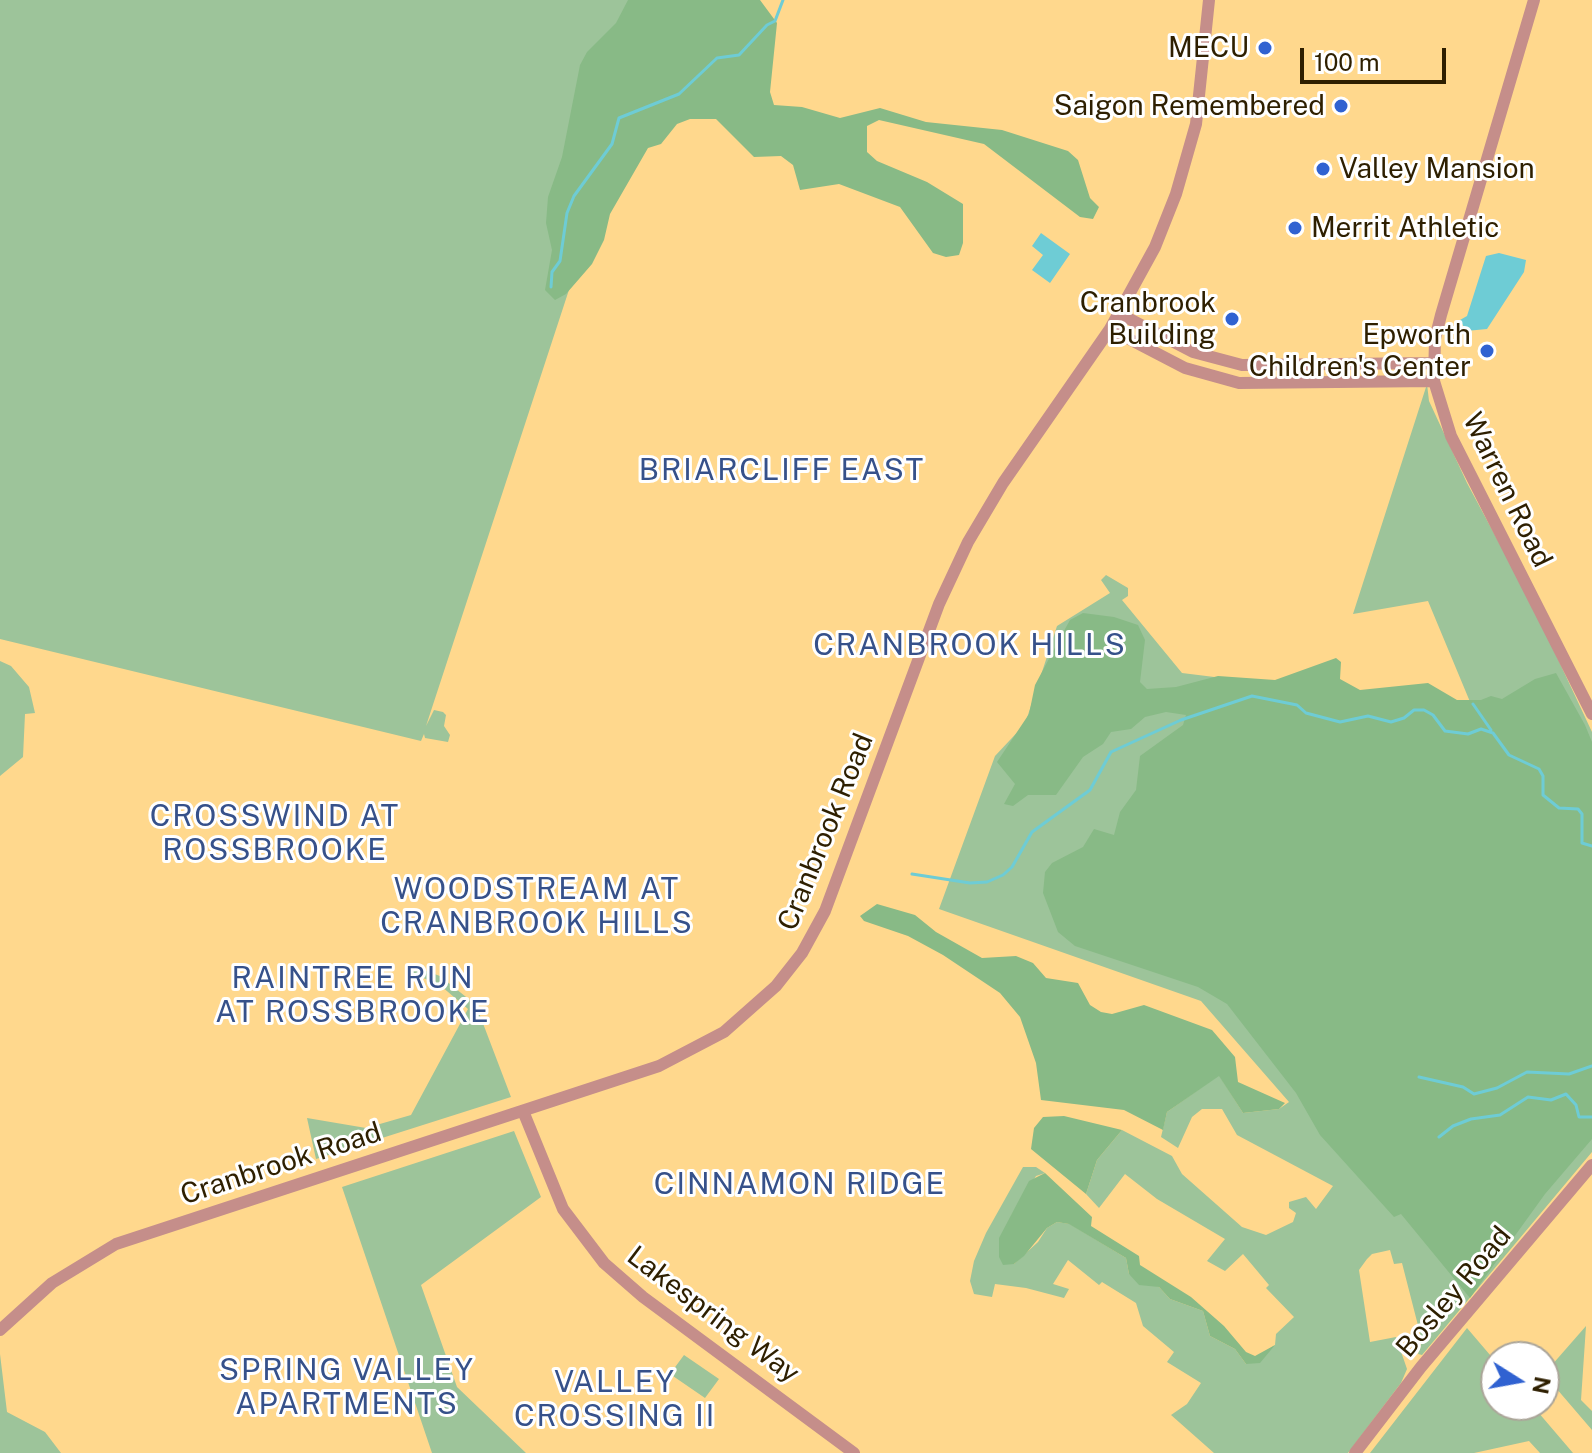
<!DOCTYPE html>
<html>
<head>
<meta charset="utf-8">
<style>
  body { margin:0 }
  #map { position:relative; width:1592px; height:1453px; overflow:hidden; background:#ffd88d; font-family:"Public Sans",sans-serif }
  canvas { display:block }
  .north { position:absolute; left:1480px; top:1341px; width:80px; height:80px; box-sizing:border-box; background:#fff; border:2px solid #aba599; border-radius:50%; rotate:101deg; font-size:22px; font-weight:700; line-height:32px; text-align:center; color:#2e1f00 }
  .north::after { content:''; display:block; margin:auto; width:28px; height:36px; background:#3062d1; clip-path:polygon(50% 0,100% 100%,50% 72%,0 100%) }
  .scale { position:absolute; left:1300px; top:48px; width:146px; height:36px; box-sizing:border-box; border:4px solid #2e1f00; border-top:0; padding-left:10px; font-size:24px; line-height:28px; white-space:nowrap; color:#2e1f00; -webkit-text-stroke:6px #fff; paint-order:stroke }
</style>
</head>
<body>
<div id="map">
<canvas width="1592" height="1453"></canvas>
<div class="north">N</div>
<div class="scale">100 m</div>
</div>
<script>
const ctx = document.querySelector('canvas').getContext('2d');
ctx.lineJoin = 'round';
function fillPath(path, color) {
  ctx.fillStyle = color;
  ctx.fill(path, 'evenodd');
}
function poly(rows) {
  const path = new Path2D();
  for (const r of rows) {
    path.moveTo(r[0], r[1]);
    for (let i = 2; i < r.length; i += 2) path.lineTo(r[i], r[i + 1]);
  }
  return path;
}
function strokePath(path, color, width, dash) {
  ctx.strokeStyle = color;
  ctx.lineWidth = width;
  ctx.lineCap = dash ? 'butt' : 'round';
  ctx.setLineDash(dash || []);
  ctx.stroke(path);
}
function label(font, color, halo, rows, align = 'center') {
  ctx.font = font + ' "Public Sans",sans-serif';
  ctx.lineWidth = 6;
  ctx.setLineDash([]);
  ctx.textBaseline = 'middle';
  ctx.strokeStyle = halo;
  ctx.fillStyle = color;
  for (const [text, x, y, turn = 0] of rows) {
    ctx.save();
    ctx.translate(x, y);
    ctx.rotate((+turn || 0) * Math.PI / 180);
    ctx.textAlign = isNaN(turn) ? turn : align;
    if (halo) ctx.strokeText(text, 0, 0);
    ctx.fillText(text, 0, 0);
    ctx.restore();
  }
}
const green = poly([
  [0,0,664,0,426,726,434,710,443,712,446,715,444,726,450,735,448,742,425,738,424,734,421,741,0,639],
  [1427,384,1429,401,1467,483,1534,608,1592,732,1592,1152,1422,1355,1418,1354,1422,1341,1402,1263,1394,1264,1390,1250,1372,1254,1367,1259,1359,1270,1370,1342,1396,1337,1407,1369,1401,1383,1348,1453,1214,1453,1171,1415,1187,1404,1201,1383,1167,1362,1174,1352,1143,1326,1136,1303,1102,1282,1099,1285,1068,1260,1053,1284,1069,1289,1064,1298,1026,1288,995,1284,992,1297,974,1294,970,1281,974,1261,986,1233,1023,1167,1036,1167,1045,1173,1036,1176,1011,1216,1014,1264,1038,1242,1047,1228,1057,1222,1070,1224,1126,1258,1129,1274,1159,1287,1170,1299,1203,1311,1210,1336,1235,1349,1246,1364,1275,1345,1276,1334,1294,1317,1266,1288,1269,1285,1243,1254,1225,1271,1207,1261,1225,1239,1157,1199,1125,1174,1099,1208,1086,1194,1097,1160,1122,1130,1172,1156,1182,1174,1242,1227,1266,1235,1293,1222,1296,1213,1289,1208,1289,1202,1306,1197,1316,1209,1333,1186,1237,1135,1222,1109,1202,1109,1192,1117,1178,1148,1161,1137,1167,1112,1219,1075,1243,1113,1279,1109,1289,1102,1201,1001,939,909,995,756,1025,724,1057,626,1110,593,1101,580,1106,575,1128,588,1128,596,1122,600,1182,673,1473,709,1428,601,1353,614],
  [0,661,11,666,29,687,35,713,25,714,23,757,0,776],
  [412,966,440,976,476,1005,511,1097,316,1159,307,1118,366,1128,411,1115,468,1009,441,986,408,971],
  [514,1131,541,1197,421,1285,457,1387,526,1453,432,1453,342,1187],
  [1586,1326,1581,1400,1592,1411,1592,1430,1544,1374],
  [1467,1328,1496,1362,1496,1405,1532,1405,1573,1453,1540,1453,1529,1441,1474,1453,1370,1453],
  [0,1354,7,1412,45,1432,61,1453,0,1453],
  [684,1355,719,1379,705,1398,670,1374]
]);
const forest = poly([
  [628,0,760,0,777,23,770,92,774,105,802,107,840,118,880,108,926,122,1002,130,1068,151,1078,160,1090,198,1099,207,1093,219,1080,217,984,144,879,120,867,126,867,152,877,161,927,182,963,204,963,243,959,255,946,257,933,253,900,207,839,184,800,190,793,165,781,156,754,157,716,119,690,119,677,124,661,144,648,148,610,214,604,240,592,264,566,294,555,300,545,290,552,250,546,223,548,197,562,157,580,65,587,52,616,23],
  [1083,613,1114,617,1138,625,1145,640,1140,682,1147,689,1176,687,1218,676,1275,680,1336,658,1341,662,1340,679,1360,690,1428,683,1457,700,1481,700,1491,696,1502,699,1535,679,1556,673,1585,725,1592,742,1592,1139,1545,1194,1470,1298,1401,1214,1394,1217,1320,1135,1296,1093,1227,1004,1198,987,1075,946,1058,932,1043,893,1045,872,1052,863,1083,847,1094,829,1114,835,1120,812,1136,790,1140,756,1183,725,1186,715,1166,712,1145,717,1131,729,1111,732,1103,744,1083,757,1056,795,1028,795,1013,806,1004,804,1015,784,997,762,1029,714,1035,685,1059,640,1070,620],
  [877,904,915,915,936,932,982,958,1016,956,1033,963,1046,978,1078,983,1090,1005,1101,1012,1112,1014,1144,1005,1212,1030,1235,1057,1238,1082,1285,1103,1279,1109,1243,1113,1219,1076,1167,1112,1163,1130,1124,1110,1041,1100,1036,1063,1020,1017,1000,993,943,955,908,936,864,921,860,916],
  [1064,1116,1122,1130,1097,1160,1086,1194,1031,1149,1034,1128,1043,1117],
  [1045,1173,1092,1217,1091,1226,1139,1256,1140,1265,1191,1297,1224,1326,1246,1352,1255,1356,1275,1345,1260,1363,1246,1364,1235,1349,1210,1336,1203,1311,1170,1299,1159,1287,1139,1285,1129,1274,1126,1258,1069,1224,1057,1222,1047,1228,1024,1256,1014,1264,1003,1265,999,1257,999,1238,1029,1181]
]);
const water = poly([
  [1041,233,1070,254,1050,283,1032,270,1043,255,1032,246],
  [1499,253,1526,260,1524,272,1487,329,1466,331,1460,320,1467,316,1486,256]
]);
const stream = poly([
  [551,287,552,272,560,261,567,213,574,196,612,144,619,118,679,94,717,58,739,55,767,25,775,21,783,0],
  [1473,704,1491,730],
  [912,874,970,883,987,882,1003,875,1012,867,1032,832,1090,790,1111,752,1181,720,1252,696,1297,705,1306,713,1340,722,1368,716,1391,722,1404,718,1414,710,1424,710,1433,715,1445,731,1468,734,1481,729,1493,733,1509,755,1539,769,1543,776,1543,795,1559,808,1578,809,1582,814,1582,843,1592,846],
  [1419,1077,1463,1087,1474,1094,1497,1088,1527,1072,1569,1074,1592,1066],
  [1439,1137,1453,1126,1471,1119,1500,1115,1528,1097,1551,1100,1566,1094,1576,1105,1579,1117,1592,1117]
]);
const tertiary = poly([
  [1534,0,1441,315,1435,339,1434,381,1451,436,1592,714],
  [1120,314,1193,352,1242,365,1433,363],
  [1110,329,1185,368,1239,383,1434,381],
  [523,1111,563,1209,604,1263,643,1297,854,1453],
  [0,1330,52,1283,116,1244,659,1066,724,1032,776,986,802,953,825,911,939,604,968,542,1003,483,1110,329,1155,247,1176,194,1196,124,1209,0],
  [1355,1453,1421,1367,1592,1165]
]);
const markers = [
  [1265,48,8,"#3062d1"],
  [1341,106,8,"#3062d1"],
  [1323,169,8,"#3062d1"],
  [1295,228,8,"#3062d1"],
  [1232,319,8,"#3062d1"],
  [1487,351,8,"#3062d1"]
];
const poiNames = [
  ["MECU",1249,48],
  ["Saigon Remembered",1325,106],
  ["Valley Mansion",1339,169,"left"],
  ["Merrit Athletic",1311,228,"left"],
  ["Cranbrook",1216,303],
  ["Building",1216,335],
  ["Epworth",1471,335],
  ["Children's Center",1471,367]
];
const streetNames = [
  ["Warren Road",1507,490,64],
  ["Cranbrook Road",826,832,-68],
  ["Cranbrook Road",281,1164,-18],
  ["Bosley Road",1454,1292,-50],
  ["Lakespring Way",713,1315,37]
];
const neighbourhoodNames = [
  ["BRIARCLIFF EAST",782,471],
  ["CRANBROOK HILLS",970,646],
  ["CROSSWIND AT",275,817],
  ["ROSSBROOKE",275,851],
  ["WOODSTREAM AT",537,890],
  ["CRANBROOK HILLS",537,924],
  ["RAINTREE RUN",353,979],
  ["AT ROSSBROOKE",353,1013],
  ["CINNAMON RIDGE",800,1185],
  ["SPRING VALLEY",347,1371],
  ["APARTMENTS",347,1405],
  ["VALLEY",615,1383],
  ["CROSSING II",615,1417]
];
fillPath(green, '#9dc49a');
fillPath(forest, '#88ba86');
fillPath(water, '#6eccd5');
strokePath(stream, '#6eccd5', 3);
strokePath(tertiary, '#c58e8a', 12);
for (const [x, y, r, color] of markers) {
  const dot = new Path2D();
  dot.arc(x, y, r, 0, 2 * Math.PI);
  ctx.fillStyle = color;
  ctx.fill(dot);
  strokePath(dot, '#fff', 3);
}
label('28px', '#2e1f00', '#fff', poiNames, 'right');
label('28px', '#2e1f00', '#fff', streetNames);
ctx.letterSpacing = '2px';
label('30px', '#36518a', '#fff', neighbourhoodNames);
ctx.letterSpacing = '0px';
</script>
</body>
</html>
